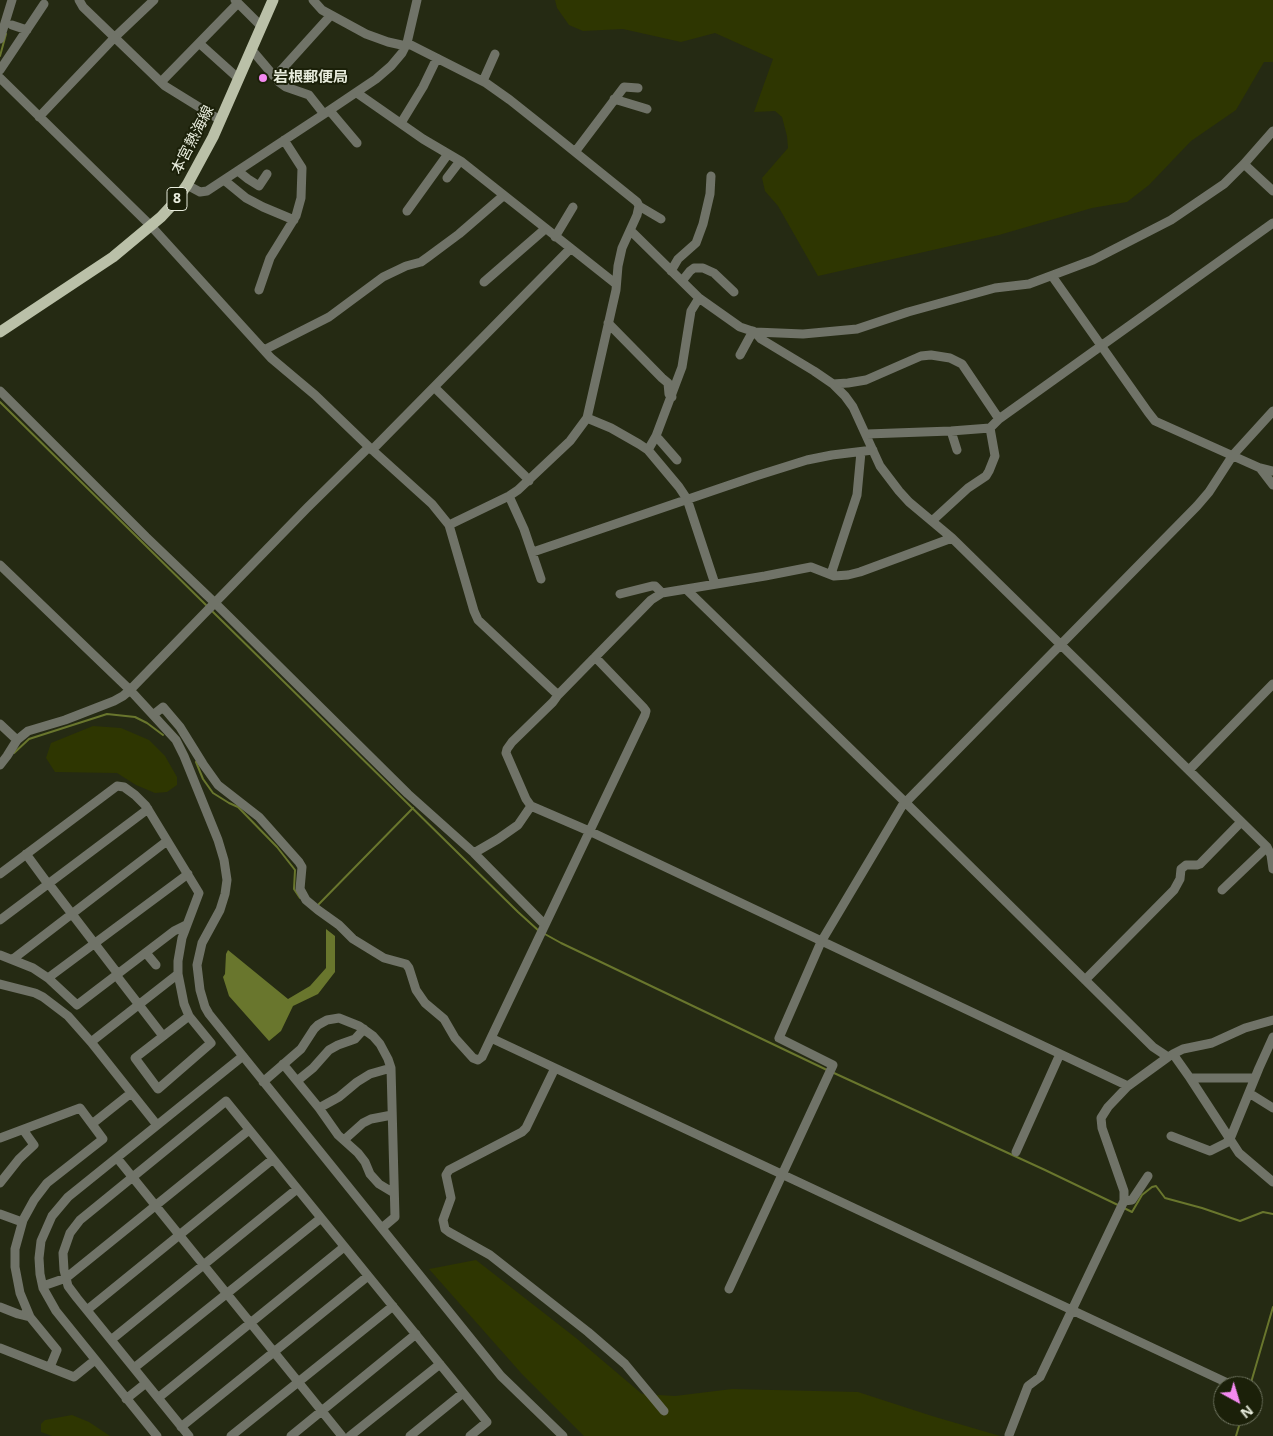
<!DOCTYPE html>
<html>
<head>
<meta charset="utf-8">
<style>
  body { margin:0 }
  #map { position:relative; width:1273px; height:1436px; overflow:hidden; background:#252a13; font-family:"Open Sans",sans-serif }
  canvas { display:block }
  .north { position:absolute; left:1213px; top:1376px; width:50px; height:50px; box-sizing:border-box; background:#1b2009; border:1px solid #6d725e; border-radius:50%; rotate:141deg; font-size:14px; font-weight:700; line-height:20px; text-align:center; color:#e8ecdd }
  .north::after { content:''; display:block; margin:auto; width:18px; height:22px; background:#f489f0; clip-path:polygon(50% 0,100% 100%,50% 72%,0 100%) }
</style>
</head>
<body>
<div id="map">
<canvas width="1273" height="1436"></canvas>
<div class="north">N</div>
</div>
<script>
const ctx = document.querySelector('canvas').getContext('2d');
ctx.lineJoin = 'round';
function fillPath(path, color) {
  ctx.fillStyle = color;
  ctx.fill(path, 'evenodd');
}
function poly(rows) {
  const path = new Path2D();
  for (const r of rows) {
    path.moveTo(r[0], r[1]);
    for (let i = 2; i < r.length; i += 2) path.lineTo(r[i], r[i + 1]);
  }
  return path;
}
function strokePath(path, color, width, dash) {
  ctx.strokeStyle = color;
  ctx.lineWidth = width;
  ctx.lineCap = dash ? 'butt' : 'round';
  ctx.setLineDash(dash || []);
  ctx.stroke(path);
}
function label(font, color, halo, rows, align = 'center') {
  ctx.font = font + ' "Open Sans","Noto Sans JP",sans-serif';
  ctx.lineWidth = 4;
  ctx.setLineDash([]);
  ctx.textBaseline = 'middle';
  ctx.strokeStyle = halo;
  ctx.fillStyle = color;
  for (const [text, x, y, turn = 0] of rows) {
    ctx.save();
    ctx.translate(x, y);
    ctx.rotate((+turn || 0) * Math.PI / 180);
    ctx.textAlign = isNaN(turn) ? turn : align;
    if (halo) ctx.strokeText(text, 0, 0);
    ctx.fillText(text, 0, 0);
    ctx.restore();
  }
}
const green = poly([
  [555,0,1273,0,1273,62,1264,62,1236,110,1191,141,1149,185,1127,202,1092,208,999,235,818,276,778,206,765,191,762,178,788,148,787,136,782,117,775,111,754,112,773,59,715,33,681,42,623,29,583,31,569,25,557,8],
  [93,726,121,728,149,740,165,756,177,777,177,785,167,792,155,793,136,785,117,773,55,772,46,758,51,743],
  [476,1260,576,1338,642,1394,675,1396,732,1389,858,1392,932,1416,1000,1436,584,1436,521,1373,429,1269],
  [72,1415,89,1422,110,1436,52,1436,41,1432,41,1424,45,1420]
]);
const water = poly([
  [326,929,335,936,335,972,318,994,293,1006,281,1031,269,1041,229,996,223,977,225,974,226,954,228,950,288,999,310,986,326,968]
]);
const stream = poly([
  [0,56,6,34],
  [0,402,207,606],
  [212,611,518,912,539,931],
  [14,753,29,739,107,714,135,717,147,723,163,735],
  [196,762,203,779,213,793,229,803,238,807,277,847,295,870,294,889,300,898],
  [317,906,413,808],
  [543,933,561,943,827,1070],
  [834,1073,1045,1170,1120,1206],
  [1124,1208,1132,1212,1142,1195,1152,1187,1156,1186,1165,1198,1202,1208,1240,1221,1263,1212,1273,1214],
  [1250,1386,1273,1307],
  [1236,1436,1242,1416]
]);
const minor = poly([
  [79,0,83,7,165,86,220,120],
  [235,0,261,26],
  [313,0,322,10,366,34,388,42,406,46],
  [12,25,27,30],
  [0,39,12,0],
  [199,43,239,79],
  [407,43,486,83,510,100,554,135,637,202,639,206,637,215,622,248,618,266,616,290,587,418,570,441,518,490,509,496,449,525],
  [251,49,279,82,286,87,309,95,324,114],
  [0,70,44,4],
  [275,77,331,15],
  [0,78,151,226,271,358,315,395,369,447,307,508,130,690,176,740,184,756,218,840,224,860,227,880,225,894,220,910,202,943,197,965,200,990,205,1007,209,1014,501,1376,563,1436],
  [483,81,495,54],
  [161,82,238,3],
  [357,93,423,139,462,162,616,284],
  [614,99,647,109],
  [330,111,357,143],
  [39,117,115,37,154,0],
  [401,123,423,87,437,58],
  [575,152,624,87,638,88],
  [1244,164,1273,191],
  [238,171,248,179,259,186,267,174],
  [447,178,460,161],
  [224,180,246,198,263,207,294,220],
  [187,185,200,192,207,191,324,114,376,79,391,66,402,53,407,43,417,0],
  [639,206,661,219],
  [407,211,448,154],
  [631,231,699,298,740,327,755,332,761,339,814,371,833,384,845,396,853,407,880,466,899,491,909,502,952,538,1267,847,1271,855,1273,869],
  [555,237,573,207],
  [671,271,678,259,696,243,703,224,710,194,711,176],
  [1052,276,1148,412,1155,421,1260,468,1273,471],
  [682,281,690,271,694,268,703,268,714,273,734,292],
  [484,282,545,229],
  [259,290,270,258,296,216,301,198,302,168,284,140],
  [608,323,662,378,668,383,669,394,672,397],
  [755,332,803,334,857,329,908,312,995,288,1029,284,1093,260,1171,220,1224,184,1244,164,1273,131],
  [264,350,329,317,383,277,406,266,421,262,428,257,459,234,503,196],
  [740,355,753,331],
  [833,384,848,383,866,380,921,356,931,355,950,358,962,364,999,419],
  [434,387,525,476,529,481],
  [0,391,146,537,215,603,408,794,474,853,545,925],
  [587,418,611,428,639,444,648,450,679,487,687,499,715,584],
  [951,431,957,450],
  [867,434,951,431,990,428,999,419,1273,223],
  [656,436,677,460],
  [369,447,432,504,449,525,474,611,478,620,558,695],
  [372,450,570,249],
  [648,450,656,436,682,367,691,311,699,298],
  [1260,468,1273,485],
  [509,496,524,529,541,579],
  [932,521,968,488,986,476,989,471,995,456,990,428],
  [952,538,860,572,848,575,834,576,811,567,765,576,662,593,651,600,558,695,553,702,512,742,507,749,506,753,526,799,531,806,589,831,1128,1086],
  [533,552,756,476,807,460,832,455,873,450],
  [0,565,130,690,123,696,114,701,65,720,28,731,17,740,7,756,0,765],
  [831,574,857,495,861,452],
  [686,589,906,803,1153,1047,1168,1057,1173,1054,1190,1078,1239,1153,1273,1182],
  [620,594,652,586,655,586,662,593],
  [153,715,163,707,180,727,203,764,218,785,259,817,299,862,302,867,300,889,306,900,318,910,339,925,353,939,384,958,406,964,409,968,416,990,425,1003,444,1019,455,1038,473,1058,478,1060,482,1057,491,1038,645,715,646,711,643,707,595,657],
  [0,724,17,740],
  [1189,770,1273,684],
  [474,853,498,839,518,825,531,806],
  [26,854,48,884],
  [0,874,117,786,124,787,135,795,146,806,199,893,182,938,178,961,178,974,184,1004,189,1016,211,1043,158,1089,135,1058,189,1016],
  [49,884,118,974],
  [1222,890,1267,847],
  [0,920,148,809],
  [146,953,156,965],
  [0,955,33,968,48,978,77,1005,174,931,186,925],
  [13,959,167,841],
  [116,975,163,1036],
  [48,978,188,874],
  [1085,980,1174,890,1180,879,1181,869,1186,865,1197,865,1200,864,1241,822],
  [0,984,35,993,43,997,68,1016,91,1042,157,1125],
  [491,1038,1234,1386],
  [91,1042,178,974],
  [1173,1054,1183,1049,1212,1043,1245,1028,1273,1020],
  [283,1064,319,1108,338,1135,358,1153,365,1162,370,1174,379,1184,394,1193],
  [555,1068,526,1128,522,1132,449,1170,446,1175,451,1198,443,1220,445,1229,449,1232,490,1255,588,1332,625,1364,664,1411],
  [1190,1078,1255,1078],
  [297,1081,313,1068,329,1050,338,1045,355,1039,364,1029],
  [263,1082,301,1049,314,1029,318,1025,327,1020,339,1018,359,1026,373,1036,380,1044,388,1059,391,1068,395,1217,382,1228],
  [1249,1093,1273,1108],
  [319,1108,339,1097,357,1082,370,1074,391,1068],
  [92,1124,131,1093],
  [1171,1136,1210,1151,1226,1143,1230,1139,1259,1068,1273,1037],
  [0,1138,80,1108,103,1139,47,1183,34,1200,23,1220,15,1249,15,1267,20,1293,30,1317],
  [344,1140,363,1123,371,1119,392,1115],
  [1016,1152,1060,1054],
  [117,1158,342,1436],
  [0,1183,19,1159,34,1145,24,1131],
  [1124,1201,1132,1200,1148,1176],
  [0,1214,22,1222],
  [43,1286,66,1278,249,1130],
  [729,1289,833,1065,779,1038,821,942,902,806,1197,506,1209,492,1233,455,1273,411],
  [0,1307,18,1314,30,1317,57,1350,50,1367],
  [87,1310,273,1159],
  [111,1340,297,1189],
  [0,1348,74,1377,95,1360],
  [134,1368,321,1218],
  [158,1398,344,1247],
  [126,1399,146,1383],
  [181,1427,368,1276],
  [1009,1435,1028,1386,1040,1377,1124,1201,1124,1191,1102,1128,1101,1118,1108,1107,1128,1086,1168,1057],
  [157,1436,56,1311,43,1288,40,1274,39,1258,41,1241,52,1216,68,1197,243,1056],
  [189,1436,77,1298,68,1286,64,1270,63,1253,70,1233,80,1220,226,1101,487,1422,470,1436],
  [231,1436,393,1306],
  [291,1436,416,1334],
  [350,1436,440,1364],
  [410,1436,463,1393]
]);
const major = poly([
  [0,332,113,257,161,217,174,203,187,185,213,137,273,0]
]);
const markers = [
  [263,78,5,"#f489f0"]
];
const shields = [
  [177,199,20]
];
const shieldNames = [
  ["8",177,199]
];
const poiNames = [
  ["岩根郵便局",273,78]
];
const streetNames = [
  ["本宮熱海線",193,140,-63]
];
fillPath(green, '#2e3601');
fillPath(water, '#69762d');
strokePath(stream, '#69762d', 2);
strokePath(minor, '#707368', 9);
strokePath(major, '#bac0a8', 11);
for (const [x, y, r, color] of markers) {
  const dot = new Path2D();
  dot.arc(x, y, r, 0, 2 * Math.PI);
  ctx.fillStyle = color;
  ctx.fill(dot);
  strokePath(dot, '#1b2009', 2);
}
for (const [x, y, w] of shields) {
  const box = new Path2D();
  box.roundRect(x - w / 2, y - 11.5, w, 23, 4);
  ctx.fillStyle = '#1b2009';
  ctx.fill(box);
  strokePath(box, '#e8ecdd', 1);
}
label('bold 14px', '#e8ecdd', null, shieldNames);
label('bold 15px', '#e8ecdd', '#1b2009', poiNames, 'left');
label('15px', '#e8ecdd', '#1b2009', streetNames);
</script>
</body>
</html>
